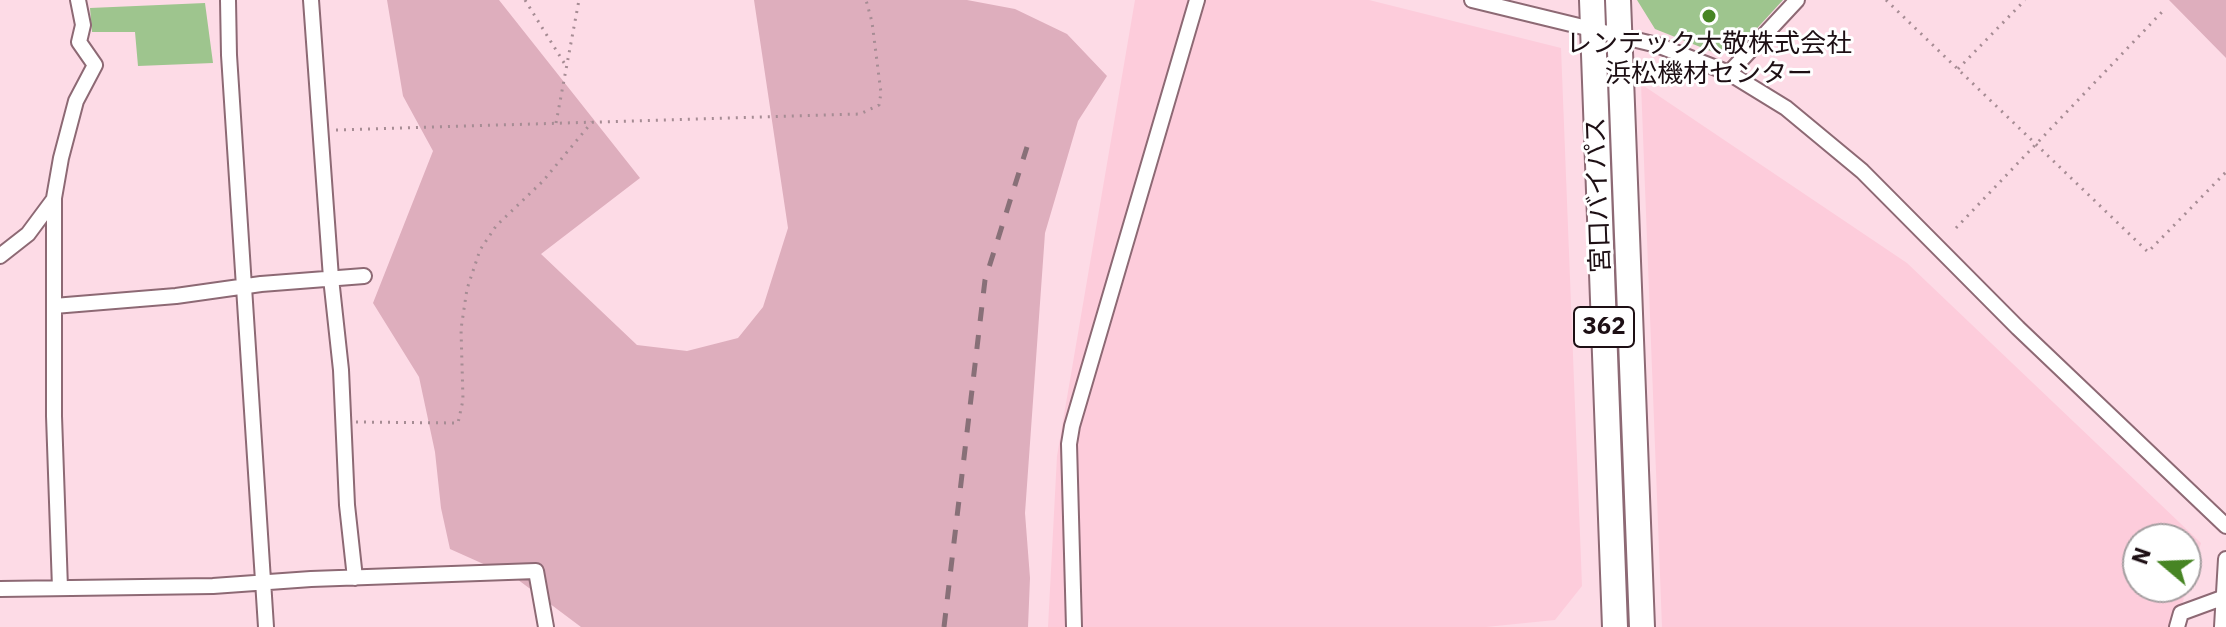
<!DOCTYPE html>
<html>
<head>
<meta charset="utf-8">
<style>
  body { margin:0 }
  #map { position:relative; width:2226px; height:627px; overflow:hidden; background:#fddbe6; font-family:"IBM Plex Sans",sans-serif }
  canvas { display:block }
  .north { position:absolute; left:2122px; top:523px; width:80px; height:80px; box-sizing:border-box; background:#fff; border:2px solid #a59fa1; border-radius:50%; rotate:289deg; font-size:22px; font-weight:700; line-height:32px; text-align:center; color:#1d0f14 }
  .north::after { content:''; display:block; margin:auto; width:28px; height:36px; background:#478524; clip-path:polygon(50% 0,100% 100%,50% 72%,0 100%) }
</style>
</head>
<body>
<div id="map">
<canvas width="2226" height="627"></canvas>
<div class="north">N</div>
</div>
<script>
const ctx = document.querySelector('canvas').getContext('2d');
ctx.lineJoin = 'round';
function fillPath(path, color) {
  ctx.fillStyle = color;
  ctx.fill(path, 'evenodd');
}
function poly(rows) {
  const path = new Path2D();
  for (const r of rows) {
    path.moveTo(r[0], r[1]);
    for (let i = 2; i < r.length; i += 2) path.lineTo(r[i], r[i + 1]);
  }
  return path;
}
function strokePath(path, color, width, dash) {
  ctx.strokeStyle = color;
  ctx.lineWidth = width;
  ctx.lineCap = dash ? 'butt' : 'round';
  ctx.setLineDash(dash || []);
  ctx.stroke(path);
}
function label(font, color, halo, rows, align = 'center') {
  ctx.font = font + ' "IBM Plex Sans","Noto Sans JP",sans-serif';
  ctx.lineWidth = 6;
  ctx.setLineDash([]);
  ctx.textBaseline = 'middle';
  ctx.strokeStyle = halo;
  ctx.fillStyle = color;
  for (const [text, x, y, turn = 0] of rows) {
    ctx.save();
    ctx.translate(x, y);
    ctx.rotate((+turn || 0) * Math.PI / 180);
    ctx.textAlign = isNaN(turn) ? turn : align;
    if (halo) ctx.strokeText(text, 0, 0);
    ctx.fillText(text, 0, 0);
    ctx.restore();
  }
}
const built = poly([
  [1135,0,1369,0,1561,48,1582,586,1555,620,1486,627,1048,627,1057,456],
  [1641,84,1907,263,2201,543,2175,627,1662,627],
  [2138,539,2186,539,2186,587,2138,587]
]);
const green = poly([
  [387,0,499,0,640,178,541,254,637,345,687,351,738,338,763,307,788,228,754,0,967,0,1015,9,1067,34,1107,76,1078,121,1045,233,1025,513,1030,578,1028,627,581,627,517,579,450,549,441,508,435,452,419,377,373,303,433,151,403,96],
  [2169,0,2226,0,2226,58]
]);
const building = poly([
  [1637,0,1783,0,1738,49,1718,54,1655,29],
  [205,3,213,63,138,66,135,32,92,32,90,8]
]);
const path = poly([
  [525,0,566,66],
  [1886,0,2148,252,2226,172],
  [1958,69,2025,0],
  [556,123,579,0],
  [336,130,860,114,879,105,881,93,872,22,866,0],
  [1956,228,2162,12],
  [356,422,458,423,463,400,461,329,467,289,480,250,496,226,543,181,592,122]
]);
const minor = poly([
  [228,0,229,55,266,627],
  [311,0,331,278,341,370,347,505,355,578],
  [1472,0,1657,45,1729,73,1786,108,1862,171,2018,328,2226,526],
  [1729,73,1797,0],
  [0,256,28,234,54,199],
  [54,306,176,296,261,284,364,276],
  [60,588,54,416,54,198,61,158,76,101,95,65,79,42,83,25,78,0],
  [0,589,213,586,311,579,536,571,546,627],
  [1074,627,1069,444,1072,426,1197,0],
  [2177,627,2181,613,2222,598],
  [2222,627,2226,559]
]);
const trunk = poly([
  [1592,0,1615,627],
  [1618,0,1642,627]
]);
const rail = poly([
  [944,627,985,280,1027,147]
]);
const markers = [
  [1709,16,8,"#478524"]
];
const shields = [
  [1604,327,60]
];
const shieldNames = [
  ["362",1604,327]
];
const poiNames = [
  ["レンテック大敬株式会社",1709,44],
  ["浜松機材センター",1709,74]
];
const streetNames = [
  ["宮口バイパス",1599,195,-92]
];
fillPath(built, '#fdccdb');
fillPath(green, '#deaebd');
fillPath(building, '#9ec58e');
strokePath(minor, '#8d6974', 18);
strokePath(trunk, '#8d6974', 28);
strokePath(path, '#a68c94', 3, [2, 6]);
strokePath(minor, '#fff', 14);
strokePath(trunk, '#fff', 24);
strokePath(rail, '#887078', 5, [14, 14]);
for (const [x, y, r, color] of markers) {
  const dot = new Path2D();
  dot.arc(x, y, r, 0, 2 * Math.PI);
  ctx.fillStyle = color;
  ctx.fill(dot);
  strokePath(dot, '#fff', 3);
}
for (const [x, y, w] of shields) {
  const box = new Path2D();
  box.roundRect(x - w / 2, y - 20, w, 40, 6);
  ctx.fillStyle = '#fff';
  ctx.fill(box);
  strokePath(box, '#1d0f14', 2);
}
label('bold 24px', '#1d0f14', null, shieldNames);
label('26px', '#1d0f14', '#fff', poiNames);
label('26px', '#1d0f14', '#fff', streetNames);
</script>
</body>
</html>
